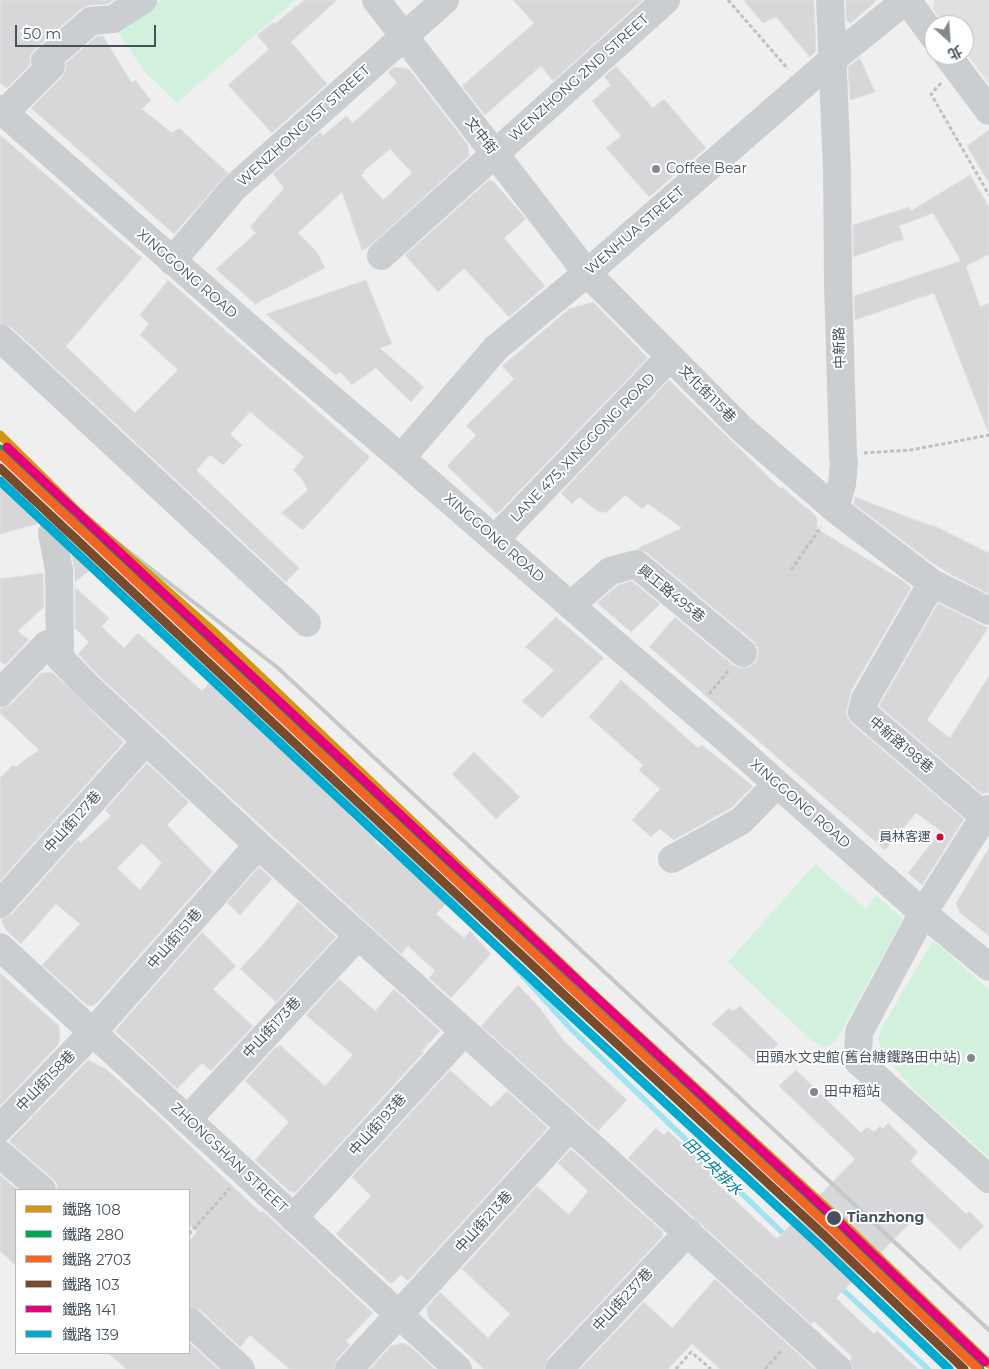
<!DOCTYPE html>
<html>
<head>
<meta charset="utf-8">
<style>
  body { margin:0 }
  #map { position:relative; width:989px; height:1369px; overflow:hidden; background:#f0efef; font-family:Montserrat,"Noto Sans TC",sans-serif }
  canvas { display:block }
  .legend { position:absolute; left:15px; top:1189px; width:175px; height:165px; box-sizing:border-box; background:#fff; border:1px solid #b5babe; margin:0; padding:6px 9px; list-style:none; font-size:15px; color:#45525d }
  .legend li { display:flex; align-items:center; gap:10px; height:25px }
  .legend b { width:25px; border:1px solid #b5babe }
  .north { position:absolute; left:924px; top:15px; width:50px; height:50px; box-sizing:border-box; background:#fff; border:1px solid #b5babe; border-radius:50%; rotate:154deg; font-size:14px; font-weight:700; line-height:20px; text-align:center; color:#45525d }
  .north::after { content:''; display:block; margin:auto; width:18px; height:22px; background:#818990; clip-path:polygon(50% 0,100% 100%,50% 72%,0 100%) }
  .scale { position:absolute; left:15px; top:25px; width:141px; height:22px; box-sizing:border-box; border:2px solid #45525d; border-top:0; padding-left:6px; font-size:15px; line-height:18px; white-space:nowrap; color:#45525d; -webkit-text-stroke:4px #fff; paint-order:stroke }
</style>
</head>
<body>
<div id="map">
<canvas width="989" height="1369"></canvas>
<ul class="legend">
<li><b style="height:6px;background:#d39513"></b>鐵路 108</li>
<li><b style="height:6px;background:#00a651"></b>鐵路 280</li>
<li><b style="height:6px;background:#f26522"></b>鐵路 2703</li>
<li><b style="height:6px;background:#7a4b2a"></b>鐵路 103</li>
<li><b style="height:6px;background:#e5007d"></b>鐵路 141</li>
<li><b style="height:6px;background:#00a9ce"></b>鐵路 139</li>
</ul>
<div class="north">北</div>
<div class="scale">50 m</div>
</div>
<script>
const ctx = document.querySelector('canvas').getContext('2d');
ctx.lineJoin = 'round';
function fillPath(path, color) {
  ctx.fillStyle = color;
  ctx.fill(path, 'evenodd');
}
function poly(rows) {
  const path = new Path2D();
  for (const r of rows) {
    path.moveTo(r[0], r[1]);
    for (let i = 2; i < r.length; i += 2) path.lineTo(r[i], r[i + 1]);
  }
  return path;
}
function strokePath(path, color, width, dash) {
  ctx.strokeStyle = color;
  ctx.lineWidth = width;
  ctx.lineCap = dash ? 'butt' : 'round';
  ctx.setLineDash(dash || []);
  ctx.stroke(path);
}
function label(font, color, halo, rows, align = 'center') {
  ctx.font = font + ' Montserrat,"Noto Sans TC",sans-serif';
  ctx.lineWidth = 4;
  ctx.setLineDash([]);
  ctx.textBaseline = 'middle';
  ctx.strokeStyle = halo;
  ctx.fillStyle = color;
  for (const [text, x, y, turn = 0] of rows) {
    ctx.save();
    ctx.translate(x, y);
    ctx.rotate((+turn || 0) * Math.PI / 180);
    ctx.textAlign = isNaN(turn) ? turn : align;
    if (halo) ctx.strokeText(text, 0, 0);
    ctx.fillText(text, 0, 0);
    ctx.restore();
  }
}
const education = poly([
  [934,0,989,0,989,84,964,50,964,25,945,25,933,9]
]);
const green = poly([
  [162,0,295,0,177,103,144,71,117,31],
  [815,864,866,909,876,895,903,919,836,1041,825,1048,811,1040,728,962],
  [934,941,989,990,989,1158,917,1093,884,1056,878,1040,881,1029,929,947]
]);
const stream = poly([
  [135,604,457,904,571,1029,788,1238],
  [838,1285,928,1369]
]);
const building = poly([
  [0,0,114,0,108,4,90,5,81,9,35,49,30,56,30,65,7,88,0,83,0,0],
  [304,0,337,0,291,42,327,84,272,133,228,85,269,49,257,35,274,22,275,24,304,0],
  [513,0,643,0,553,81,541,66,485,115,462,86,534,23,513,0],
  [743,0,814,0,816,51,810,57,776,17,763,23,743,0],
  [846,0,877,0,850,24,846,20,846,0],
  [97,36,103,36,132,83,135,80,151,100,142,109,172,133,179,128,228,173,174,234,31,108,62,77,66,70,66,63,97,36],
  [860,58,875,92,850,100,848,67,860,58],
  [616,66,653,108,664,99,706,148,649,197,606,148,621,136,592,101,611,85,604,77,616,66],
  [394,67,409,69,468,145,469,156,370,246,362,250,342,192,298,233,317,252,325,268,255,304,216,269,256,233,250,227,284,188,273,174,320,132,323,136,346,116,353,123,397,83,388,72,394,67],
  [390,149,412,173,383,200,361,175,364,173,363,172,390,149],
  [989,130,989,183,967,146,989,130],
  [0,135,142,258,66,346,135,413,178,370,140,335,149,324,140,315,168,280,370,457,303,530,281,513,308,490,301,478,293,470,304,457,250,412,230,434,242,445,223,465,210,455,196,470,299,568,286,582,11,327,0,323,0,135],
  [970,175,989,207,989,254,966,266,980,307,989,303,988,432,934,293,855,320,854,296,961,261,933,213,899,226,904,239,853,257,853,225,909,207,911,211,970,175],
  [489,180,494,182,526,219,504,238,545,286,509,317,464,268,438,292,405,255,489,180],
  [366,280,392,344,380,348,424,387,411,402,376,368,352,385,340,372,336,375,266,314,366,280],
  [593,302,648,358,497,514,447,466,476,435,466,426,514,379,502,366,569,309,593,302],
  [669,380,780,488,782,487,806,508,808,508,817,518,817,529,905,582,911,588,851,691,847,709,847,717,852,724,964,819,922,885,908,873,941,831,916,813,885,850,649,647,675,617,733,665,741,668,749,667,755,663,758,656,758,648,753,641,646,552,636,549,682,528,648,504,642,509,625,495,607,512,599,512,579,497,572,504,561,493,669,380],
  [0,482,42,521,40,523,0,534,0,482],
  [855,497,929,525,933,525,989,553,989,594,948,573,927,559,854,504,855,497],
  [71,549,88,568,94,567,75,582,74,567,71,549],
  [43,573,44,607,18,631,29,640,5,665,0,661,0,579,43,573],
  [632,581,660,604,631,632,597,603,618,585,632,581],
  [75,587,109,618,102,627,124,648,138,633,202,691,211,681,350,814,349,815,376,840,375,842,450,900,436,914,464,938,470,931,491,954,451,998,429,978,435,971,408,946,401,954,269,833,99,676,78,654,89,642,75,628,75,587],
  [938,603,988,628,927,720,950,738,989,676,989,792,982,794,879,706,938,603],
  [556,617,604,658,542,718,522,701,554,670,525,647,556,617],
  [52,672,124,742,0,881,0,778,13,765,15,767,39,750,0,713,0,709,11,704,41,673,52,672],
  [621,680,698,748,702,745,753,786,731,808,674,840,660,829,651,837,632,820,660,789,639,770,643,765,589,717,621,680],
  [474,752,520,797,496,819,452,774,474,752],
  [147,763,189,802,167,825,213,872,97,1003,92,1006,87,1005,42,965,80,924,56,904,21,944,6,930,1,919,12,914,78,840,81,843,111,816,105,810,147,763],
  [142,843,162,863,140,890,117,868,142,843],
  [989,848,989,936,960,913,956,903,989,848],
  [259,867,272,879,240,915,227,903,259,867],
  [298,902,336,937,276,1002,240,969,267,940,298,902],
  [202,932,236,966,213,989,253,1026,211,1071,202,1063,177,1089,115,1031,202,932],
  [0,973,59,1026,60,1038,58,1045,0,1106,0,973],
  [339,979,375,1011,394,989,440,1031,422,1051,424,1052,295,1193,289,1191,255,1160,289,1122,245,1081,276,1047,277,1048,280,1045,325,1086,353,1055,306,1015,339,979],
  [518,985,539,1007,564,1041,627,1100,598,1131,481,1026,518,985],
  [740,1006,778,1044,757,1065,712,1024,729,1008,733,1011,740,1006],
  [88,1060,106,1069,151,1109,261,1213,263,1211,373,1313,346,1341,350,1345,337,1359,334,1369,289,1369,250,1335,240,1347,200,1310,189,1306,189,1241,197,1232,189,1224,189,1190,57,1190,57,1184,52,1178,10,1142,10,1140,88,1060],
  [450,1070,491,1107,507,1091,548,1128,408,1281,401,1275,391,1284,336,1234,371,1196,352,1177,450,1070],
  [796,1070,861,1133,867,1127,874,1132,880,1126,883,1129,888,1123,918,1152,910,1161,966,1214,969,1211,984,1226,960,1250,921,1212,836,1298,874,1334,877,1331,918,1369,853,1369,850,1360,852,1357,814,1321,811,1324,628,1158,656,1128,664,1135,668,1131,716,1174,712,1179,777,1239,855,1159,779,1086,796,1070],
  [571,1149,662,1231,663,1236,548,1358,544,1369,484,1369,430,1320,427,1314,427,1307,440,1292,488,1338,510,1314,462,1269,537,1186,569,1215,588,1191,558,1163,571,1149],
  [0,1175,18,1190,16,1190,16,1266,0,1251,0,1175],
  [715,1279,815,1369,720,1369,692,1344,668,1369,580,1369,644,1302,672,1328,715,1279],
  [189,1342,218,1369,126,1369,108,1353,189,1353,189,1342],
  [403,1343,411,1347,435,1369,370,1369,391,1346,403,1343]
]);
const path = poly([
  [728,0,788,69],
  [941,83,931,94,989,195],
  [864,453,911,450,989,435],
  [0,472,9,480,40,516],
  [791,570,821,527],
  [709,694,729,670],
  [189,1234,230,1188],
  [676,1369,691,1352,711,1369],
  [765,1369,782,1350]
]);
const minor = poly([
  [376,0,587,273,742,429,835,509,932,583,989,611],
  [830,0,837,170,838,281,843,455,844,463,842,484,835,509],
  [907,0,934,37],
  [947,55,989,111],
  [0,109,279,354,401,458,607,637,731,743,923,913,989,967],
  [4,113,51,66,45,61,91,21,113,19,143,0],
  [381,256,666,0],
  [172,261,234,188,445,0],
  [0,338,307,623],
  [401,458,496,348,587,273,833,59,906,0],
  [52,533,59,570,60,658,88,687,258,845,838,1369],
  [495,539,670,357],
  [932,583,865,699,862,712,984,816],
  [571,605,610,571,636,564,743,653],
  [0,693,47,644,60,642],
  [989,809,923,913,859,1032,858,1061,989,1179],
  [672,859,741,821,777,784],
  [0,904,146,741],
  [0,947,458,1369],
  [187,1120,358,936],
  [0,1128,92,1033,258,845],
  [0,1154,42,1190],
  [293,1218,464,1032],
  [189,1321,241,1369],
  [349,1369,569,1128],
  [559,1369,688,1232]
]);
const rail = poly([
  [77,511,278,668,989,1330]
]);
const rail1 = poly([
  [0,435,77,511,213,631,588,989,841,1221,989,1364]
]);
const rail2 = poly([
  [0,449,70,518,206,638,581,996,834,1228,980,1369]
]);
const rail3 = poly([
  [0,454,582,998,832,1229,978,1369]
]);
const rail4 = poly([
  [0,468,575,1005,825,1236,964,1369]
]);
const rail5 = poly([
  [7,447,589,991,839,1222,985,1362]
]);
const rail6 = poly([
  [0,481,568,1013,818,1244,949,1369]
]);
const markers = [
  [656,169,5,"#818990"],
  [940,837,4.5,"#e4002b"],
  [971,1058,5,"#818990"],
  [814,1092,5,"#818990"],
  [834,1218,8,"#45525d"]
];
const busNames = [
  ["員林客運",931,837]
];
const streetNames = [
  ["WENZHONG 2ND STREET",579,78,-42],
  ["WENZHONG 1ST STREET",304,126,-42],
  ["文中街",481,136,52],
  ["WENHUA STREET",635,231,-41],
  ["XINGGONG ROAD",187,274,41],
  ["中新路",840,348,-92],
  ["文化街115巷",707,394,45],
  ["LANE 475, XINGGONG ROAD",583,448,-46],
  ["XINGGONG ROAD",494,538,41],
  ["興工路495巷",671,594,39],
  ["中新路198巷",901,745,40],
  ["XINGGONG ROAD",800,804,41],
  ["中山街127巷",73,822,-48],
  ["中山街151巷",175,939,-49],
  ["中山街173巷",272,1028,-47],
  ["中山街158巷",46,1081,-46],
  ["中山街193巷",378,1125,-48],
  ["ZHONGSHAN STREET",229,1158,43],
  ["中山街213巷",484,1222,-48],
  ["中山街237巷",623,1300,-47]
];
const poiNames = [
  ["Coffee Bear",666,169],
  ["田頭水文史館(舊台糖鐵路田中站)",961,1058,"right"],
  ["田中稻站",824,1092]
];
const stopNames = [
  ["Tianzhong",847,1218]
];
const waterNames = [
  ["田中央排水",712,1167,44]
];
fillPath(education, '#e1e0e1');
fillPath(green, '#d2f1dc');
strokePath(stream, '#a3e3f1', 5.5);
fillPath(building, '#d7d7d9');
strokePath(building, '#e1e1e2', 1);
strokePath(path, '#b7c4c0', 3, [4, 2.5]);
strokePath(minor, '#caced0', 28);
strokePath(rail, '#c5c7c9', 4);
strokePath(rail1, '#d39513', 9);
strokePath(rail2, '#00a651', 9);
strokePath(rail3, '#f26522', 9);
strokePath(rail4, '#7a4b2a', 9);
strokePath(rail5, '#e5007d', 9);
strokePath(rail6, '#00a9ce', 9);
for (const [x, y, r, color] of markers) {
  const dot = new Path2D();
  dot.arc(x, y, r, 0, 2 * Math.PI);
  ctx.fillStyle = color;
  ctx.fill(dot);
  strokePath(dot, '#fff', 2);
}
label('13px', '#45525d', '#fff', busNames, 'right');
label('14px', '#45525d', '#fff', streetNames);
label('14px', '#45525d', '#fff', poiNames, 'left');
label('bold 14px', '#45525d', '#fff', stopNames, 'left');
label('italic 15px', '#03809b', '#fff', waterNames);
</script>
</body>
</html>
